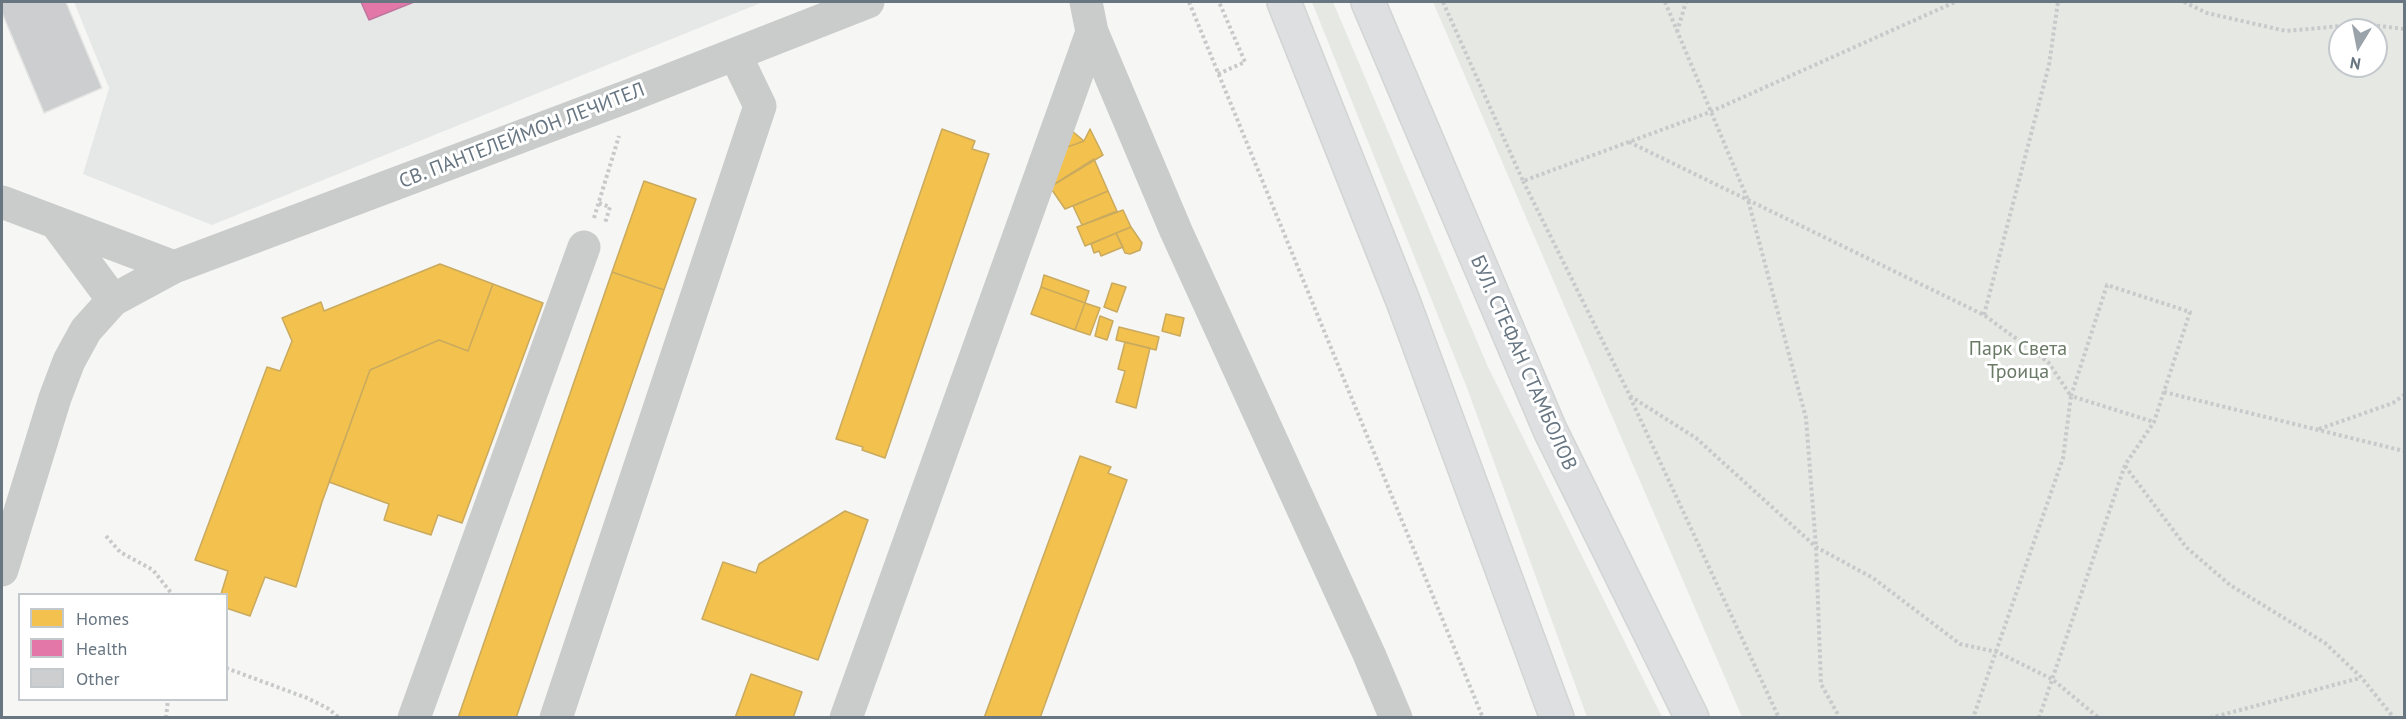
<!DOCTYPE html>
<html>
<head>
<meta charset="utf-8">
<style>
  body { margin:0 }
  #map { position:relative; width:2406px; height:719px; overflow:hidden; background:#f6f6f5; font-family:"PT Sans",sans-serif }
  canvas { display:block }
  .frame { position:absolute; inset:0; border:3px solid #687682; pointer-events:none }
  .legend { position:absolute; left:18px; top:593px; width:210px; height:108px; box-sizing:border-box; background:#fff; border:2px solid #c3c8cd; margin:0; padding:8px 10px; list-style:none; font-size:18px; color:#687682 }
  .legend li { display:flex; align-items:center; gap:12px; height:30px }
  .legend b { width:30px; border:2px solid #c3c8cd }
  .north { position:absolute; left:2328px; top:18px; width:60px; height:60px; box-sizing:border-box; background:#fff; border:2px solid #c3c8cd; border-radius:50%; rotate:190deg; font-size:16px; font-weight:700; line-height:24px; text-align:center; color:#687682 }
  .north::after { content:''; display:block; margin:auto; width:21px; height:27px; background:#9aa3aa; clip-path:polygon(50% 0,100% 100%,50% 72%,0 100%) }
</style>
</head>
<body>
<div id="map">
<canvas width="2406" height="719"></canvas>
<div class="frame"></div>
<ul class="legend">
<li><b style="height:16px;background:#f2c14e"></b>Homes</li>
<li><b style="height:16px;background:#e377a8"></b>Health</li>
<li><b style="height:16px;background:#cdcecf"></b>Other</li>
</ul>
<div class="north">N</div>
</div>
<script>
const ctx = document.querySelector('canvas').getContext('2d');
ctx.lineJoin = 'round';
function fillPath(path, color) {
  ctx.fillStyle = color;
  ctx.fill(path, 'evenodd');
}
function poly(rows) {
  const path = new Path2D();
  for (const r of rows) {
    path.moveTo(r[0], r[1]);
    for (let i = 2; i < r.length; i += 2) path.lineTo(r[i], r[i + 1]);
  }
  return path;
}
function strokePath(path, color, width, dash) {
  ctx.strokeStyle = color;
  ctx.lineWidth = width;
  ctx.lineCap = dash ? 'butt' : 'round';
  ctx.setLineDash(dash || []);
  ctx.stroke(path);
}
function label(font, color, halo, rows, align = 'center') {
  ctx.font = font + ' "PT Sans",sans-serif';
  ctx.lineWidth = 6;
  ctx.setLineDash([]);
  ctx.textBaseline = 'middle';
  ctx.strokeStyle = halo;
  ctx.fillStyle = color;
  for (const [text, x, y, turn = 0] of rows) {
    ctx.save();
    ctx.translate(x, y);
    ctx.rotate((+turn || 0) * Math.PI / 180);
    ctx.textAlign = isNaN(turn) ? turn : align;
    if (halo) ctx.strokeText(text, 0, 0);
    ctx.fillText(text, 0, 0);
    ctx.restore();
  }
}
const built = poly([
  [74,2,763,2,212,225,83,174,109,88]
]);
const green = poly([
  [1312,2,1333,2,1488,367,1662,717,1587,717,1467,388],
  [1433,2,2404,2,2404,717,1742,717],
  [2340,30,2376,30,2376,66,2340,66]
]);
const homes = poly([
  [1065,125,1084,141,1062,149,1065,125],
  [942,129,975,141,972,149,989,154,885,458,862,450,863,447,836,439,942,129],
  [1090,129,1103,155,1050,187,1062,149,1084,141,1090,129],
  [1094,159,1108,191,1065,209,1050,187,1094,159],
  [644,181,696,199,664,290,612,272,644,181],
  [1108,191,1117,211,1082,225,1073,206,1108,191],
  [1123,210,1131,227,1085,246,1077,227,1123,210],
  [1131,227,1142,243,1140,250,1130,254,1125,253,1116,233,1131,227],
  [1116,233,1123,247,1101,256,1099,251,1094,253,1091,244,1116,233],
  [440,264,493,284,468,351,439,340,370,370,322,502,296,587,265,577,250,616,226,608,226,594,221,594,228,571,195,560,267,367,280,371,292,341,282,318,321,302,324,311,440,264],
  [612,272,664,290,549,622,516,718,458,718,612,272],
  [1044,275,1089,291,1085,303,1041,287,1044,275],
  [1112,283,1126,287,1117,312,1104,307,1112,283],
  [493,284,543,303,462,523,438,515,431,535,384,520,389,504,329,482,370,370,439,340,468,351,493,284],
  [1041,287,1085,303,1075,330,1031,314,1041,287],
  [1085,303,1100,308,1090,335,1075,330,1085,303],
  [1166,314,1184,318,1180,336,1162,331,1166,314],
  [1100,316,1113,321,1107,340,1095,336,1100,316],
  [1119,327,1159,337,1156,350,1116,340,1119,327],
  [1125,342,1150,348,1136,408,1116,402,1125,371,1118,369,1125,342],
  [1080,456,1111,467,1108,473,1127,480,1065,649,1040,718,984,718,1080,456],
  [845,511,868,520,818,660,702,619,723,562,756,573,759,564,845,511],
  [751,674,802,692,793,718,735,718,751,674]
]);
const health = poly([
  [361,2,414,2,369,20,361,2]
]);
const building = poly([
  [2,2,66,2,102,88,44,113,2,13,2,2]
]);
const path = poly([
  [1189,2,1483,718],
  [1443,2,1523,181,1710,112,1955,2],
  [1665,2,1748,200,1806,418,1816,547,1821,684,1840,718],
  [2184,2,2207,13,2286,31,2364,24,2404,29],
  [1677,32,1686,2],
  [1218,74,1245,62,1219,2],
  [1629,142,1984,315,2048,362,2071,396,2063,458,1973,718],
  [1523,181,1630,396,1696,438,1816,547,1873,578,1960,644,1997,652,2052,679,2099,718],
  [599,203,610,207,605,223],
  [594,218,619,136],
  [1984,315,2049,65,2058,2],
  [2164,392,2404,451],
  [1630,397,1779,718],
  [2319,429,2393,403,2404,395],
  [2125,466,2186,547,2230,585,2325,643,2361,677,2394,718],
  [106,536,120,552,153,570,172,594],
  [226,668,307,698,329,709,339,718],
  [166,718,168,700],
  [2039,718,2125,465,2154,422,2190,312,2107,285,2071,396,2154,422],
  [2210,718,2360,678]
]);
const minor = poly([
  [1086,2,1092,32,1176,231,1369,654,1396,718],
  [2,202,174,267],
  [56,223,113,300],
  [2,570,55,398,69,361,86,330,113,300,174,267,631,95,868,2],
  [414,718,584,247],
  [556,718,760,106,735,54],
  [846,718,1092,32]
]);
const major = poly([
  [1284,2,1403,301,1557,718],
  [1368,2,1550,430,1692,718]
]);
const streetNames = [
  ["СВ. ПАНТЕЛЕЙМОН ЛЕЧИТЕЛ",522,136,-21],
  ["БУЛ. СТЕФАН СТАМБОЛОВ",1523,363,66]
];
const parkNames = [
  ["Парк Света",2018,349],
  ["Троица",2018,372]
];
fillPath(built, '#e6e7e7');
fillPath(green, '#e6e8e3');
fillPath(homes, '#f2c14e');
strokePath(homes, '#c9aa5e', 1.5);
fillPath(health, '#e377a8');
strokePath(health, '#be779d', 1.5);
fillPath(building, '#cdcecf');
strokePath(building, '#e5e5e4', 1.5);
strokePath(major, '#d3d4d4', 36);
strokePath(path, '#c8c9ca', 4, [3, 3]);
strokePath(minor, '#cacccc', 33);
strokePath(major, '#dedfe0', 33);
label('20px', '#687682', '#fff', streetNames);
label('20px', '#6a7a66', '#fff', parkNames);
</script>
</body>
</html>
